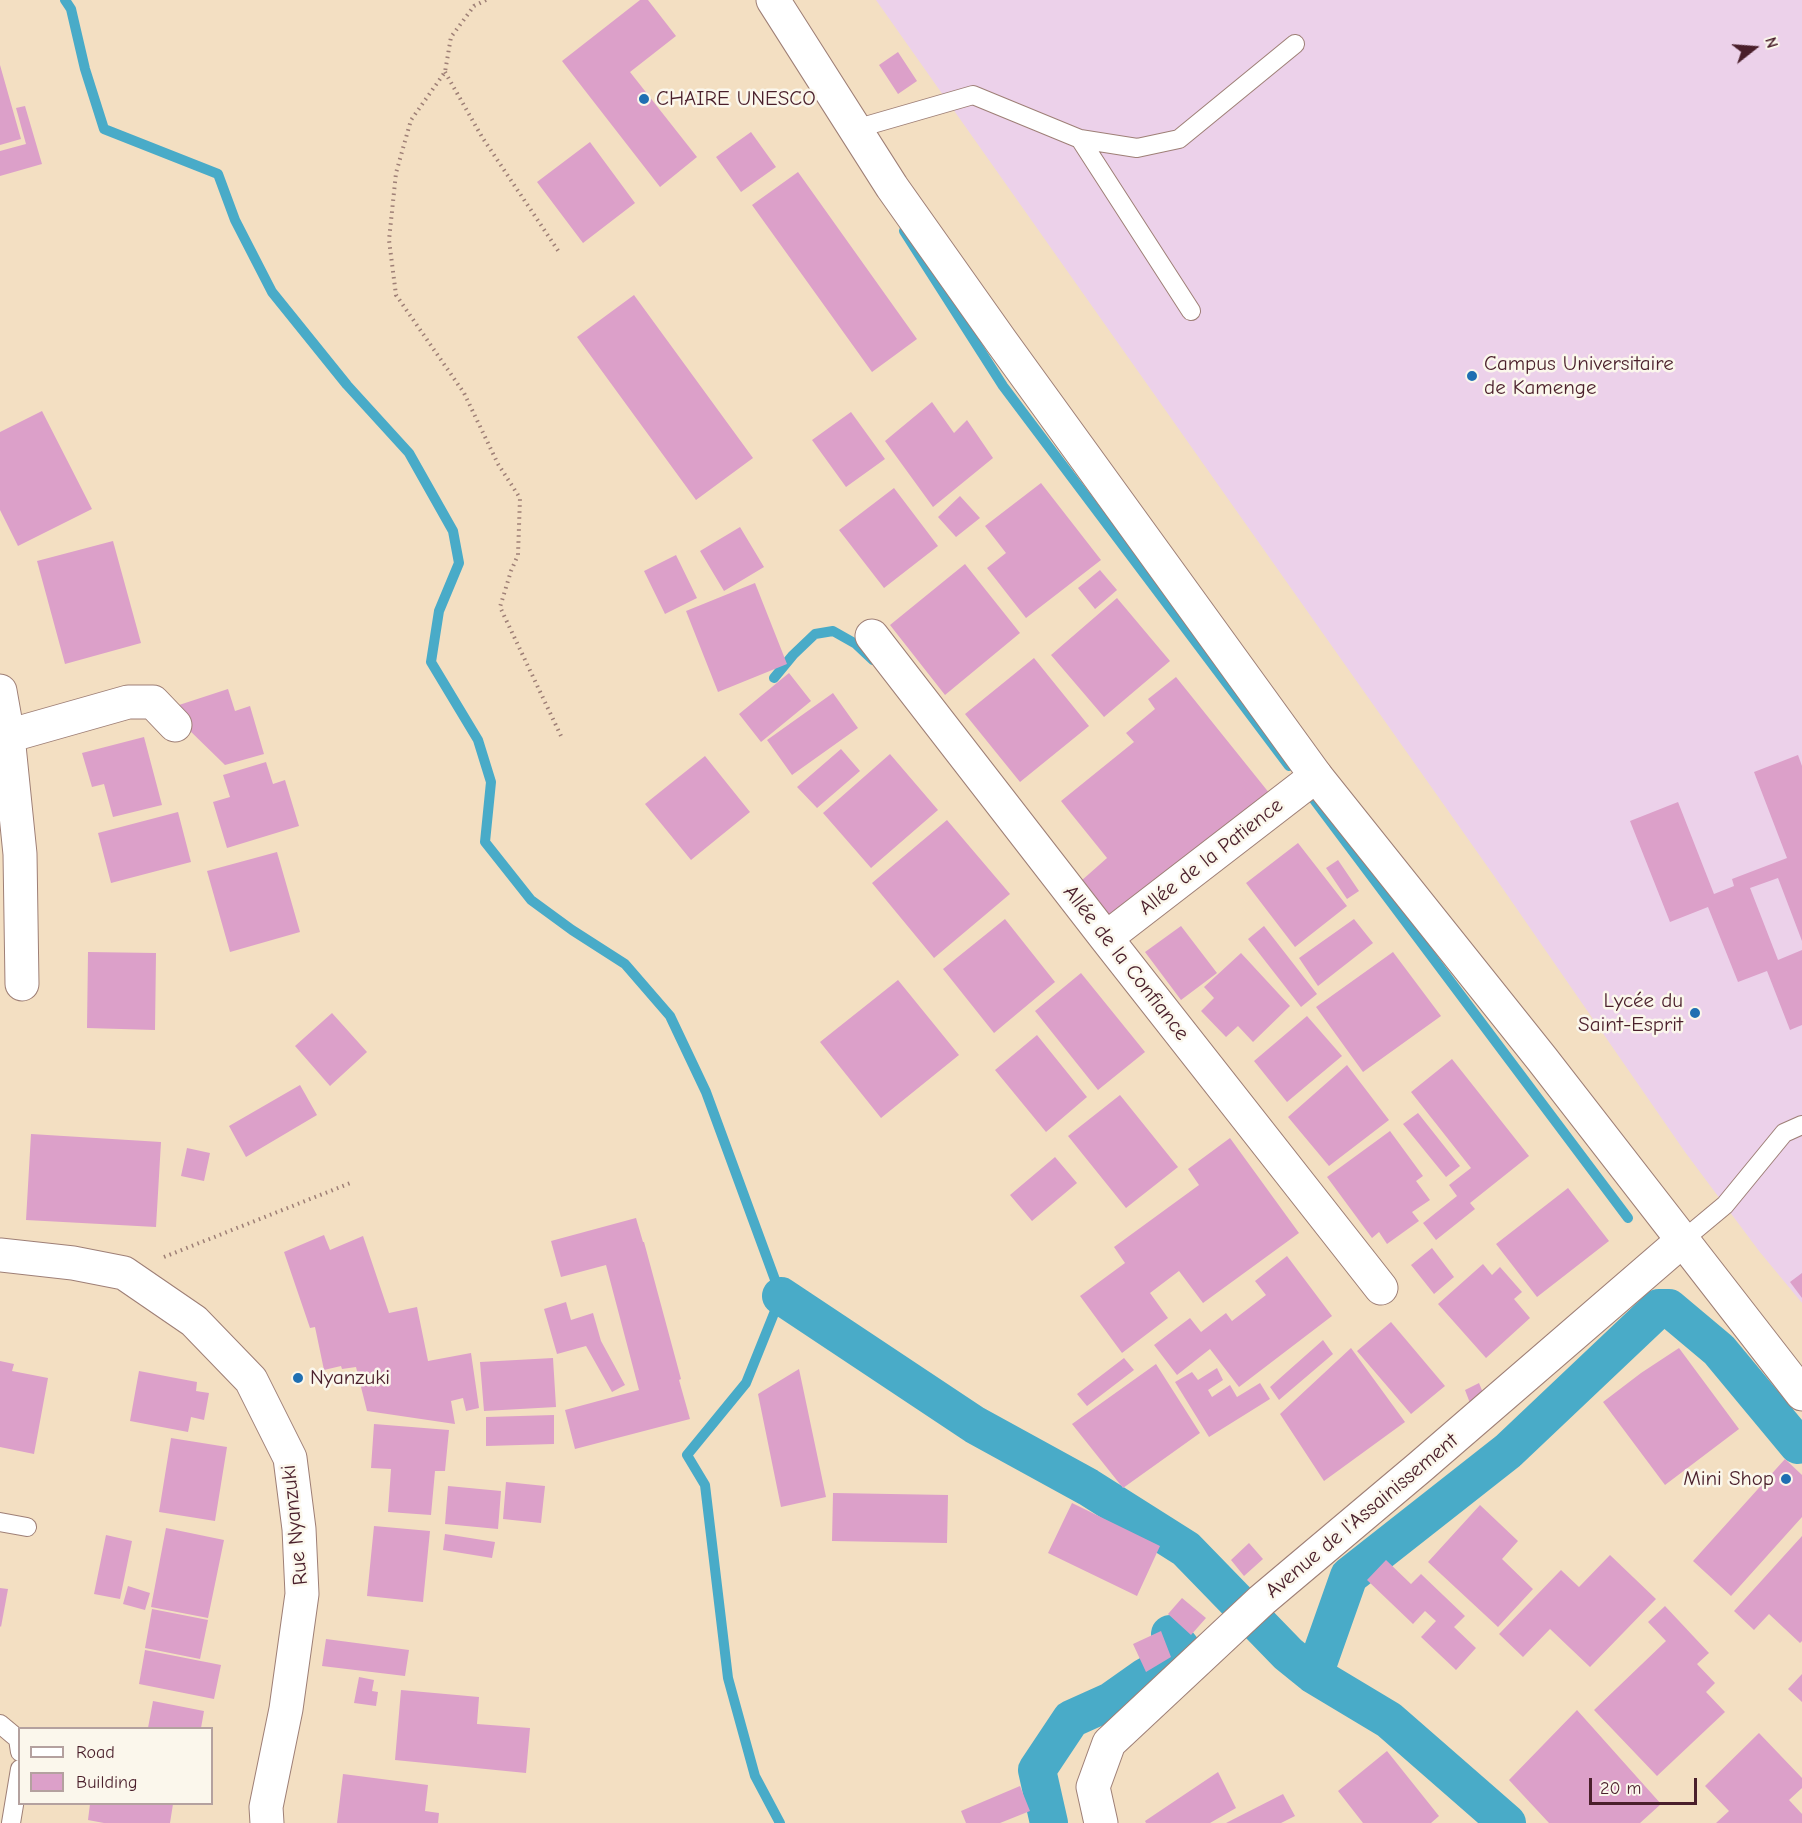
<!DOCTYPE html>
<html>
<head>
<meta charset="utf-8">
<style>
  body { margin:0 }
  #map { position:relative; width:1802px; height:1823px; overflow:hidden; background:#f3dfc2; font-family:"Comic Neue",sans-serif }
  canvas { display:block }
  .legend { position:absolute; left:18px; top:1727px; width:195px; height:78px; box-sizing:border-box; background:#fbf7ec; border:2px solid #b4a19f; margin:0; padding:8px 10px; list-style:none; font-size:18px; color:#4a1f2b }
  .legend li { display:flex; align-items:center; gap:12px; height:30px }
  .legend b { width:30px; border:2px solid #b4a19f }
  .north { position:absolute; left:1724px; top:18px; width:60px; height:60px; -webkit-text-stroke:4px #fbf7ec; paint-order:stroke; rotate:73deg; font-size:16px; font-weight:700; line-height:24px; text-align:center; color:#4a1f2b }
  .north::after { content:''; display:block; margin:auto; width:21px; height:27px; background:#4a1f2b; clip-path:polygon(50% 0,100% 100%,50% 72%,0 100%) }
  .scale { position:absolute; left:1589px; top:1778px; width:108px; height:27px; box-sizing:border-box; border:3px solid #4a1f2b; border-top:0; padding-left:8px; font-size:18px; line-height:21px; white-space:nowrap; color:#4a1f2b; -webkit-text-stroke:4px #fbf7ec; paint-order:stroke }
</style>
</head>
<body>
<div id="map">
<canvas width="1802" height="1823"></canvas>
<ul class="legend">
<li><b style="height:8px;background:#fff"></b>Road</li>
<li><b style="height:16px;background:#dca0c9"></b>Building</li>
</ul>
<div class="north">N</div>
<div class="scale">20 m</div>
</div>
<script>
const ctx = document.querySelector('canvas').getContext('2d');
ctx.lineJoin = 'round';
function fillPath(path, color) {
  ctx.fillStyle = color;
  ctx.fill(path, 'evenodd');
}
function poly(rows) {
  const path = new Path2D();
  for (const r of rows) {
    path.moveTo(r[0], r[1]);
    for (let i = 2; i < r.length; i += 2) path.lineTo(r[i], r[i + 1]);
  }
  return path;
}
function strokePath(path, color, width, dash) {
  ctx.strokeStyle = color;
  ctx.lineWidth = width;
  ctx.lineCap = dash ? 'butt' : 'round';
  ctx.setLineDash(dash || []);
  ctx.stroke(path);
}
function label(font, color, halo, rows, align = 'center') {
  ctx.font = font + ' "Comic Neue",sans-serif';
  ctx.lineWidth = 5;
  ctx.setLineDash([]);
  ctx.textBaseline = 'middle';
  ctx.strokeStyle = halo;
  ctx.fillStyle = color;
  for (const [text, x, y, turn = 0] of rows) {
    ctx.save();
    ctx.translate(x, y);
    ctx.rotate((+turn || 0) * Math.PI / 180);
    ctx.textAlign = isNaN(turn) ? turn : align;
    if (halo) ctx.strokeText(text, 0, 0);
    ctx.fillText(text, 0, 0);
    ctx.restore();
  }
}
const built = poly([
  [876,0,1802,0,1802,1303,1759,1251,1685,1152,1492,873]
]);
const stream = poly([
  [65,0,71,9,85,69,104,129,218,174,235,220,272,292,347,385,409,453,453,531,459,563,439,611,431,662,478,740,491,782,485,842,531,900,572,930,625,964,670,1016,706,1092,781,1296,746,1383,687,1455,705,1485,728,1678,755,1776,780,1823],
  [904,231,1003,386,1289,766],
  [774,678,793,655,815,634,833,631,856,644,873,660],
  [1309,793,1628,1218],
  [1798,1445,1802,1450]
]);
const canal = poly([
  [781,1296,975,1425,1088,1487,1186,1549,1288,1654,1314,1675,1389,1720,1507,1823],
  [1314,1675,1349,1576,1508,1451,1659,1308,1669,1308,1719,1350,1798,1445],
  [1049,1823,1037,1770,1071,1719,1111,1701,1145,1677,1186,1654,1170,1634]
]);
const building = poly([
  [640,0,648,0,676,36,630,72,697,157,660,187,562,61],
  [898,52,917,81,898,94,879,65],
  [0,65,21,139,0,145],
  [25,106,42,164,0,176,0,151,26,144,16,108],
  [751,132,776,167,741,192,716,157],
  [590,142,635,203,583,243,537,182],
  [798,172,917,339,872,372,752,205],
  [634,295,753,458,696,500,577,337],
  [932,402,954,433,967,420,993,458,933,507,885,441],
  [42,411,92,509,18,546,0,510,0,432],
  [851,412,885,459,846,487,812,440],
  [1041,483,1101,560,1026,618,987,568,1006,553,985,526],
  [894,488,938,546,884,588,839,530],
  [960,496,980,518,956,537,938,517],
  [740,527,764,567,724,591,700,551],
  [113,541,141,643,65,664,37,561],
  [676,555,697,598,665,614,644,571],
  [965,564,1020,633,945,695,890,625],
  [1100,570,1117,590,1095,609,1078,588],
  [755,583,787,664,718,692,686,611],
  [1117,598,1170,661,1104,717,1051,655],
  [1034,658,1089,726,1020,782,965,714],
  [789,673,811,701,761,742,739,714],
  [1176,677,1270,794,1114,921,1081,881,1107,858,1061,801,1134,742,1126,733,1155,709,1148,699],
  [228,689,235,711,250,706,264,754,225,765,185,726,179,705],
  [833,693,858,728,792,775,767,740],
  [144,737,162,805,113,817,104,784,92,787,82,753],
  [841,749,860,771,817,808,797,787],
  [890,754,938,810,871,868,823,813],
  [1798,755,1802,766,1802,941,1778,878,1750,888,1778,960,1802,950,1802,1025,1790,1030,1767,971,1738,982,1708,907,1670,922,1630,821,1678,802,1714,894,1734,886,1732,879,1787,858,1754,772],
  [705,756,750,812,691,860,645,804],
  [266,762,273,784,285,780,299,826,227,848,213,802,230,797,223,775],
  [178,812,191,862,111,883,98,833],
  [947,820,1010,894,934,958,872,883],
  [1298,843,1347,906,1295,947,1246,883],
  [277,852,300,932,230,952,207,871],
  [1338,860,1359,891,1347,899,1326,868],
  [1005,919,1055,982,994,1033,943,969],
  [1354,919,1373,943,1318,986,1299,958],
  [1181,926,1217,973,1181,1000,1145,952],
  [1264,926,1317,994,1301,1007,1248,939],
  [88,952,156,953,155,1030,87,1028],
  [1393,952,1441,1016,1363,1072,1316,1007],
  [1241,953,1290,1006,1253,1042,1238,1026,1226,1037,1201,1011,1214,998,1204,987],
  [1081,973,1145,1052,1098,1090,1035,1011],
  [898,980,959,1055,881,1118,820,1042],
  [332,1013,367,1052,330,1086,295,1046],
  [1307,1016,1342,1056,1287,1102,1254,1061],
  [1037,1035,1087,1097,1046,1132,995,1070],
  [1452,1059,1529,1156,1470,1203,1475,1209,1436,1240,1423,1223,1457,1196,1449,1185,1471,1168,1411,1092],
  [1347,1065,1389,1120,1329,1166,1288,1117],
  [300,1085,317,1115,246,1157,229,1126],
  [1120,1095,1178,1167,1126,1208,1068,1136],
  [1418,1113,1460,1166,1446,1177,1403,1124],
  [1390,1131,1423,1176,1416,1181,1430,1200,1412,1212,1419,1221,1387,1244,1379,1232,1372,1238,1327,1177],
  [31,1134,161,1142,156,1227,26,1220],
  [1230,1138,1299,1233,1203,1303,1179,1271,1150,1293,1168,1318,1122,1353,1080,1296,1125,1263,1114,1247,1199,1185,1188,1169],
  [187,1148,210,1153,204,1181,181,1176],
  [1055,1157,1077,1183,1032,1221,1010,1195],
  [1568,1188,1609,1241,1537,1297,1496,1244],
  [636,1218,643,1242,644,1242,681,1379,679,1380,690,1419,575,1449,565,1410,639,1390,606,1265,561,1277,551,1241],
  [324,1235,330,1250,363,1236,389,1313,417,1307,428,1361,471,1353,479,1408,466,1411,463,1398,451,1401,455,1424,367,1411,356,1367,342,1369,341,1366,324,1370,315,1327,310,1328,284,1252],
  [1432,1248,1454,1277,1434,1294,1411,1265],
  [1287,1256,1332,1316,1239,1387,1210,1349,1177,1375,1154,1345,1190,1318,1201,1332,1226,1313,1232,1321,1266,1295,1255,1281],
  [1483,1264,1492,1275,1500,1267,1522,1292,1514,1299,1530,1318,1486,1358,1438,1304],
  [1802,1273,1802,1298,1790,1282],
  [566,1302,571,1320,593,1313,601,1341,625,1385,612,1392,586,1346,557,1354,544,1309],
  [1391,1322,1445,1386,1411,1414,1357,1351],
  [1323,1340,1333,1354,1279,1400,1270,1387],
  [1351,1348,1405,1422,1324,1481,1280,1414],
  [1679,1348,1739,1429,1665,1485,1603,1402,1641,1373],
  [553,1358,556,1407,484,1411,480,1362],
  [1124,1358,1134,1370,1087,1406,1077,1394],
  [0,1361,14,1364,12,1371,48,1378,34,1454,0,1447],
  [1156,1364,1200,1433,1123,1488,1072,1424],
  [1217,1368,1223,1380,1208,1390,1212,1397,1230,1385,1237,1397,1260,1383,1270,1399,1209,1437,1175,1382,1192,1372,1198,1380],
  [799,1369,826,1497,781,1507,758,1394],
  [139,1371,197,1382,196,1391,209,1393,204,1420,191,1417,188,1432,130,1421],
  [1479,1383,1488,1405,1473,1411,1465,1390],
  [554,1415,554,1444,486,1446,486,1417],
  [374,1424,449,1430,445,1471,435,1471,431,1515,388,1512,391,1469,371,1468],
  [171,1438,227,1447,215,1521,159,1512],
  [1785,1459,1802,1475,1802,1517,1731,1596,1693,1561],
  [506,1482,545,1486,541,1523,503,1519],
  [448,1486,501,1491,498,1529,445,1524],
  [833,1493,948,1495,947,1543,832,1541],
  [1072,1503,1160,1546,1137,1596,1048,1553],
  [1480,1505,1518,1541,1502,1559,1533,1589,1498,1627,1428,1562],
  [374,1526,430,1531,423,1602,367,1596],
  [166,1528,224,1540,208,1618,151,1607],
  [445,1534,495,1542,492,1558,443,1550],
  [106,1535,132,1541,120,1599,94,1594],
  [1802,1536,1802,1641,1800,1643,1769,1614,1754,1630,1734,1611],
  [1249,1543,1263,1559,1244,1576,1231,1560],
  [1610,1555,1656,1599,1590,1667,1550,1629,1523,1657,1499,1634,1561,1570,1579,1587],
  [1386,1560,1411,1584,1421,1574,1465,1616,1454,1627,1476,1648,1456,1670,1421,1637,1436,1621,1425,1611,1413,1624,1367,1580],
  [128,1586,150,1593,145,1610,123,1604],
  [0,1588,8,1589,1,1627,0,1626],
  [1182,1598,1206,1618,1191,1635,1168,1614],
  [1665,1606,1709,1653,1697,1664,1715,1683,1706,1692,1725,1712,1657,1776,1594,1710,1666,1641,1648,1622],
  [152,1609,208,1620,200,1659,145,1648],
  [1161,1631,1171,1657,1146,1672,1133,1644],
  [326,1639,409,1650,405,1676,322,1666],
  [145,1650,221,1665,214,1699,139,1684],
  [1802,1674,1802,1702,1788,1689],
  [359,1677,374,1680,372,1691,378,1692,376,1706,354,1703],
  [401,1690,479,1697,477,1724,530,1728,526,1773,395,1760],
  [153,1701,204,1711,201,1728,148,1728],
  [1577,1710,1661,1804,1640,1823,1549,1823,1509,1780],
  [1759,1733,1802,1778,1802,1788,1789,1800,1802,1814,1802,1823,1716,1823,1729,1811,1705,1786],
  [1387,1751,1439,1816,1431,1823,1363,1823,1338,1791],
  [1218,1772,1236,1808,1210,1823,1146,1823,1145,1821],
  [343,1774,428,1785,425,1811,439,1813,438,1823,337,1823],
  [1020,1786,1030,1811,1000,1823,966,1823,961,1811],
  [1283,1794,1295,1816,1281,1823,1226,1823],
  [90,1804,173,1804,170,1823,104,1823,88,1820]
]);
const path = poly([
  [486,0,474,6,451,37,445,72,411,120,396,173,389,240,396,295,464,393,498,464,520,498,518,555,511,571,500,607,561,736],
  [445,72,482,137,559,252],
  [164,1257,353,1182]
]);
const lane = poly([
  [855,129,973,95,1080,139,1191,311],
  [1080,139,1137,148,1179,139,1295,44],
  [1683,1240,1725,1205,1784,1133,1802,1125],
  [0,1522,27,1527],
  [0,1724,18,1739,20,1752],
  [11,1823,20,1769]
]);
const street = poly([
  [872,636,1106,938,1381,1288],
  [0,691,8,736,20,854,22,984],
  [8,736,128,702,153,702,175,725],
  [1106,938,1316,776],
  [0,1255,73,1263,124,1273,194,1321,251,1380,290,1458,299,1529,302,1594,286,1709,266,1807,267,1823],
  [1101,1823,1093,1787,1109,1743,1262,1600,1420,1467,1683,1240]
]);
const secondary = poly([
  [773,0,892,187,1001,341,1316,776,1542,1059,1802,1394]
]);
const markers = [
  [644,99,6,"#1f6fb2"],
  [1472,376,6,"#1f6fb2"],
  [1695,1013,6,"#1f6fb2"],
  [298,1378,6,"#1f6fb2"],
  [1786,1479,6,"#1f6fb2"]
];
const poiNames = [
  ["CHAIRE UNESCO",656,99],
  ["Campus Universitaire",1484,364],
  ["de Kamenge",1484,388],
  ["Lycée du",1683,1001,"right"],
  ["Saint-Esprit",1683,1025,"right"],
  ["Nyanzuki",310,1378],
  ["Mini Shop",1774,1479,"right"]
];
const streetNames = [
  ["Allée de la Patience",1211,857,-38],
  ["Allée de la Confiance",1126,963,52],
  ["Avenue de l'Assainissement",1362,1516,-40],
  ["Rue Nyanzuki",295,1525,-96]
];
fillPath(built, '#ecd1ea');
strokePath(stream, '#49abc8', 10);
strokePath(canal, '#49abc8', 38);
fillPath(building, '#dca0c9');
strokePath(lane, '#9e7f76', 20);
strokePath(street, '#9e7f76', 35);
strokePath(secondary, '#9e7f76', 35);
strokePath(path, '#9e7f76', 4, [1.5, 4.5]);
strokePath(lane, '#fff', 18);
strokePath(street, '#fff', 33);
strokePath(secondary, '#fff', 33);
for (const [x, y, r, color] of markers) {
  const dot = new Path2D();
  dot.arc(x, y, r, 0, 2 * Math.PI);
  ctx.fillStyle = color;
  ctx.fill(dot);
  strokePath(dot, '#fbf7ec', 2);
}
label('21px', '#4a1f2b', '#fbf7ec', poiNames, 'left');
label('21px', '#4a1f2b', '#fbf7ec', streetNames);
</script>
</body>
</html>
